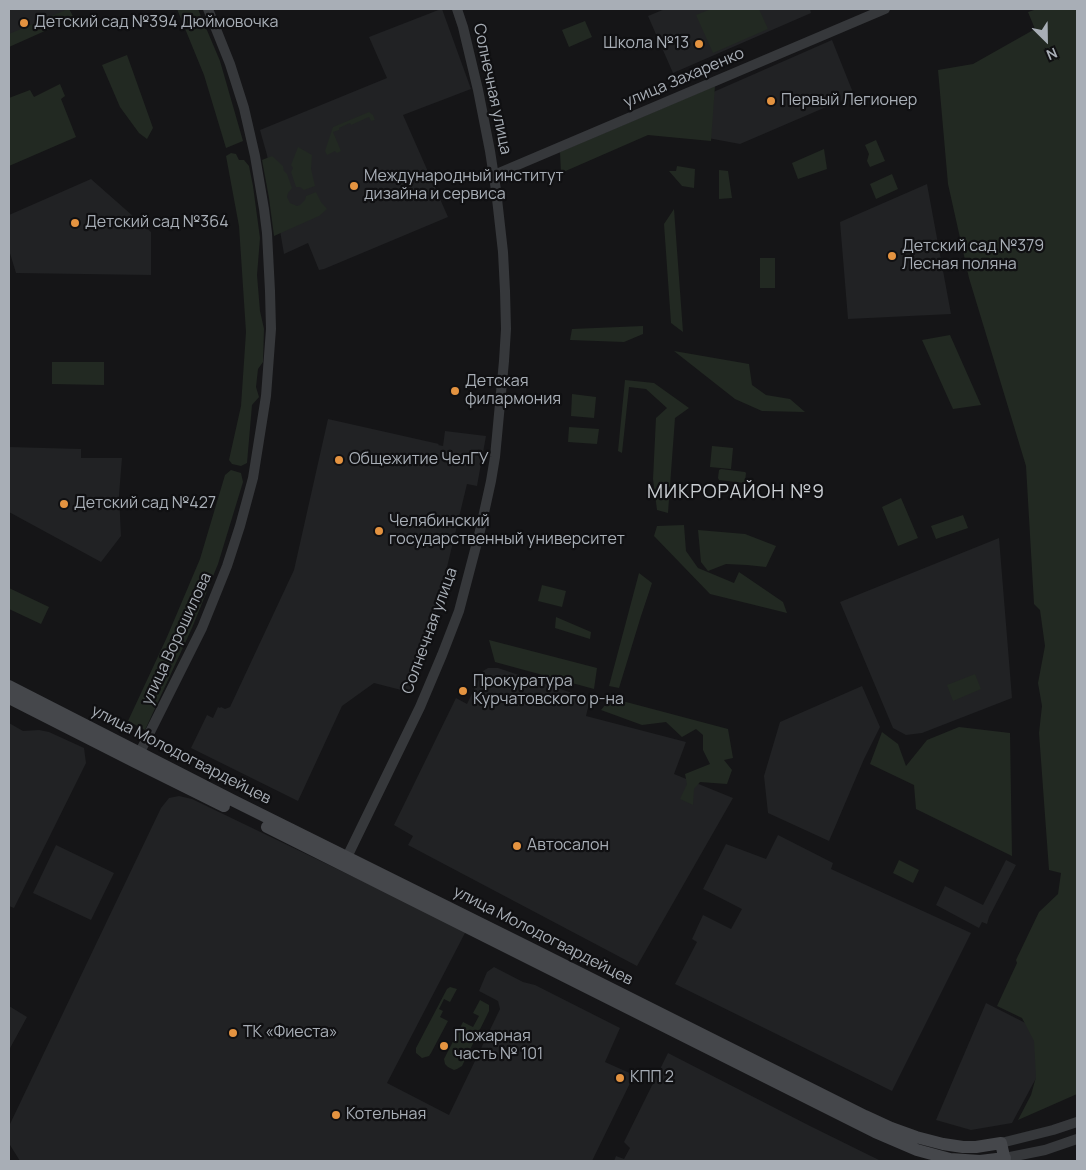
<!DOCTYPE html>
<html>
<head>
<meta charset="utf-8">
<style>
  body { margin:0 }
  #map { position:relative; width:1086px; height:1170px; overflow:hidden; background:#151517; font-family:Manrope,sans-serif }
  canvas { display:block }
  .frame { position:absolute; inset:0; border:10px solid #a8aeb6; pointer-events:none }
  .north { position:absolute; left:1021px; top:15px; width:50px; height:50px; -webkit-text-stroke:4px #101012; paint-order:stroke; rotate:157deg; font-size:14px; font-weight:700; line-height:20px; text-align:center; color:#a8aeb6 }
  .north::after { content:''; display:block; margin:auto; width:18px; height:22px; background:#a8aeb6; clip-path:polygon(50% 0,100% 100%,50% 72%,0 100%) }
</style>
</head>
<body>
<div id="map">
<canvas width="1086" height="1170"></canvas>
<div class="frame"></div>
<div class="north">N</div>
</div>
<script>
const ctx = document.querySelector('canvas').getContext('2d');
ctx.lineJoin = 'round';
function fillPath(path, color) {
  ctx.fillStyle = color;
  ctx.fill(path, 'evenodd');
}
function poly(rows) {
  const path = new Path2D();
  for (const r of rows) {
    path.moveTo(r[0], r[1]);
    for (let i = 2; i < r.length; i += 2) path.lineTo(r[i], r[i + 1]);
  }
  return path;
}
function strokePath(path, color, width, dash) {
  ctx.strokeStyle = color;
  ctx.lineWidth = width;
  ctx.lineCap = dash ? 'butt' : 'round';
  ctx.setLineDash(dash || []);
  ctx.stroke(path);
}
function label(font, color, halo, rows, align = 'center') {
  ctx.font = font + ' Manrope,sans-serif';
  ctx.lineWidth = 4.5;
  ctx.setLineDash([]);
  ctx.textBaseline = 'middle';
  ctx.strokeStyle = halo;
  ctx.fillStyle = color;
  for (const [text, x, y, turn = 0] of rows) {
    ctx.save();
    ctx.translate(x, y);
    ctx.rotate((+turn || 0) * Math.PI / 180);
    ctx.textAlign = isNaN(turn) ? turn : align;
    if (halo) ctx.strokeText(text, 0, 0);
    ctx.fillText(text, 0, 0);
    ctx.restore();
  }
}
const built = poly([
  [9,9,69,9,70,10,9,36],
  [441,9,442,9,471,89,403,115,448,217,324,269,319,270,308,243,284,254,267,155,260,130,387,78,369,37],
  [665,9,810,9,811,13,673,73,648,16],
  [832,40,854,95,740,144,638,125],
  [91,179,151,232,151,275,16,273,9,250,9,215],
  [927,184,951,314,848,319,840,222],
  [328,419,439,444,438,445,443,446,445,431,486,436,477,486,467,484,435,617,409,692,374,683,342,706,298,801,191,748,207,715,213,718,218,707,220,708,221,707,225,709,230,707,294,570],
  [9,447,81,449,81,458,122,458,119,495,121,536,101,562,9,512],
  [999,538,1012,698,922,733,906,735,893,728,840,602],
  [488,668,498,668,590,699,586,716,686,742,674,774,733,798,637,966,408,845,413,836,394,825,456,698,467,704,483,671],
  [862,686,880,727,864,759,829,841,768,813,764,776,780,722],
  [9,723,23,731,39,730,49,732,84,748,86,763,14,908,9,906],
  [179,796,192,799,466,931,387,1083,449,1115,500,1009,498,1001,479,991,487,972,494,967,523,982,535,985,620,1028,605,1062,634,1075,592,1161,20,1161,10,1145,10,1124,161,808,169,798],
  [778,835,833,863,831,869,971,933,892,1091,675,984,697,942,692,939,703,915,731,929,742,909,703,889,726,844,766,859],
  [56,845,114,873,91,920,33,893],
  [1006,860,1016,865,989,917,987,924,982,922,979,928,936,905,945,886,983,905],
  [986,1003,1057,1039,1012,1123,971,1130,936,1120],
  [9,1006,27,1017,9,1050],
  [668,1053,810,1126,881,1161,614,1161,616,1156,624,1159,630,1148,624,1142]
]);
const green = poly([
  [68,9,69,9,74,18,9,47,9,34],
  [177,9,198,9,220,61,243,141,226,148,204,75],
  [711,9,759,9,768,29,713,53,696,15],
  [1037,9,1077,9,1077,1094,1018,1120,1031,1095,1036,1077,1034,1041,1022,1018,997,1006,1017,963,1016,960,1039,912,1058,894,1061,873,1049,870,1039,733,1042,706,1038,683,1045,646,1040,610,1034,604,1026,466,969,278,948,184,938,70,973,64,1035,29,1028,12],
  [585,21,592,37,569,47,562,30],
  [127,55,153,128,147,139,139,133,120,107,102,65],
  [60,84,65,96,61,99,76,137,9,166,9,98,30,90,34,97],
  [715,86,711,141,648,135,561,173,560,152],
  [369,112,373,115,375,120,371,121,369,117,351,125,350,123,339,128,339,130,333,132,341,151,337,153,335,151,327,155,325,151,333,127],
  [876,140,885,161,870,167,867,161,869,154,865,145],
  [298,147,312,155,311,169,315,186,304,190,300,187,296,187,291,172,293,168,291,165],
  [824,149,827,169,798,179,792,163],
  [231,153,236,154,239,160,244,160,249,166,253,186,260,238,257,275,260,311,264,329,263,362,258,369,256,387,259,397,252,405,247,463,241,466,232,464,229,460,241,406,246,332,239,226,226,156],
  [272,156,283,166,284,171,287,174,292,188,288,193,287,197,290,203,297,206,300,205,305,200,306,196,316,192,321,202,327,209,319,216,274,236,269,198,262,160],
  [677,166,695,169,694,188,682,186,669,171,676,171],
  [719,170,728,171,732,198,719,199],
  [892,174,898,189,876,199,870,184],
  [674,209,683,332,671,323,664,224],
  [760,258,775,258,775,288,760,288],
  [643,326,643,334,624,342,570,340,572,329],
  [950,335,981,405,953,409,922,340],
  [674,351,749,364,752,385,766,395,790,399,805,412,762,411,735,399],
  [52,362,104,362,104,385,52,384],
  [625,380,654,383,689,408,675,418,668,513,657,510,653,479,656,418,667,408,646,389,629,387,622,453,618,451],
  [572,394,596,397,594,418,571,416],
  [569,427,599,429,597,444,568,442],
  [712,446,733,448,731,469,710,467],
  [721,469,745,472,746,473,745,482,744,483,719,480,718,478,719,470],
  [231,470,241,473,243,482,218,564,192,628,145,730,128,721,167,637,200,559,225,475],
  [901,498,918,538,898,546,882,507],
  [963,515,968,528,936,539,931,526],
  [684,525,686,551,698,568,734,583,739,572,783,602,787,613,710,594,654,536,657,526],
  [698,530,745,534,776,546,766,567,747,565,726,564,708,571,701,562],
  [639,573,652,583,641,616,619,688,609,686],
  [542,585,566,591,562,607,538,601],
  [9,588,49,607,41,624,9,609],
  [556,617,591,632,590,639,555,628],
  [489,640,597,668,594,689,495,662],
  [975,674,981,689,953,701,947,685],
  [611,698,728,729,733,758,724,760,732,770,727,784,700,782,694,789,693,805,680,799,687,784,685,774,710,764,703,750,703,735,696,729,682,737,666,722,642,725,601,710],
  [959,727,1010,733,1012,856,916,809,914,785,870,764,882,732,898,744,906,766,927,740],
  [899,860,919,870,913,883,893,873],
  [450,987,457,989,450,1002,444,999,439,1009,443,1011,440,1017,448,1021,431,1053,429,1056,422,1058,416,1053,416,1048,447,989],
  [480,1000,489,1005,489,1011,462,1066,457,1069,454,1070,448,1067,445,1064,444,1059,463,1022,473,1027,479,1016,473,1013]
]);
const tertiary = poly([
  [494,175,885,9],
  [140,752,202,628,227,566,240,526,253,478,266,396,271,329,270,291,267,233,264,209,255,156,244,108,230,64,208,9],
  [347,857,420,707,442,655,459,611,480,531,491,481,495,457,504,361,506,329,505,291,503,252,496,190,490,151,478,90,463,27,457,9],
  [1001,1143,1053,1130,1077,1122],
  [1005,1158,1045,1150,1077,1139]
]);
const secondary = poly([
  [9,686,234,801,528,947,865,1116,891,1128,916,1137,943,1144,963,1147,976,1147,1001,1143,1005,1161],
  [9,698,135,762,224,806],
  [267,827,875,1132,917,1150,950,1159,980,1161,1005,1158]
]);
const markers = [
  [24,23,5,"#e49340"],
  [699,44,5,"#e49340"],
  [771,101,5,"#e49340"],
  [354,186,5,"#e49340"],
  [75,223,5,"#e49340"],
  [892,256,5,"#e49340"],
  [455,391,5,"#e49340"],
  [339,460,5,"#e49340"],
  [64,504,5,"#e49340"],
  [379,531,5,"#e49340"],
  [463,691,5,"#e49340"],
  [517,846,5,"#e49340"],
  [233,1033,5,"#e49340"],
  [444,1046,5,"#e49340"],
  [620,1078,5,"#e49340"],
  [336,1115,5,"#e49340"]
];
const poiNames = [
  ["Детский сад №394 Дюймовочка",34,23],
  ["Школа №13",689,44,"right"],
  ["Первый Легионер",781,101],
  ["Международный институт",364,177],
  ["дизайна и сервиса",364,195],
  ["Детский сад №364",85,223],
  ["Детский сад №379",902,247],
  ["Лесная поляна",902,265],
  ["Детская",465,382],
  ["филармония",465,400],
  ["Общежитие ЧелГУ",349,460],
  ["Детский сад №427",74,504],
  ["Челябинский",389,522],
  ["государственный университет",389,540],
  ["Прокуратура",473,682],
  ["Курчатовского р-на",473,700],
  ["Автосалон",527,846],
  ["ТК «Фиеста»",243,1033],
  ["Пожарная",454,1037],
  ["часть № 101",454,1055],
  ["КПП 2",630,1078],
  ["Котельная",346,1115]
];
const streetNames = [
  ["улица Захаренко",684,78,-23],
  ["Солнечная улица",492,89,78],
  ["Солнечная улица",430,631,-70],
  ["улица Ворошилова",177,639,-65],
  ["улица Молодогвардейцев",181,755,27],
  ["улица Молодогвардейцев",543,936,27]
];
const quarterNames = [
  ["МИКРОРАЙОН №9",736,493]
];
fillPath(built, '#212224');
fillPath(green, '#222922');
strokePath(tertiary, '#36383b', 10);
strokePath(secondary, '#45474b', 12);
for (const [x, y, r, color] of markers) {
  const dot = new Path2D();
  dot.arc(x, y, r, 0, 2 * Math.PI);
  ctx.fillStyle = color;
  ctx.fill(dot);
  strokePath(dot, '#101012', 2);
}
label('16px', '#a8aeb6', '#101012', poiNames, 'left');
label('16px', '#a8aeb6', '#101012', streetNames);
ctx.letterSpacing = '1px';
label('19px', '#c9cdd2', '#101012', quarterNames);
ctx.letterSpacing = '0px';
</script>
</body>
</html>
